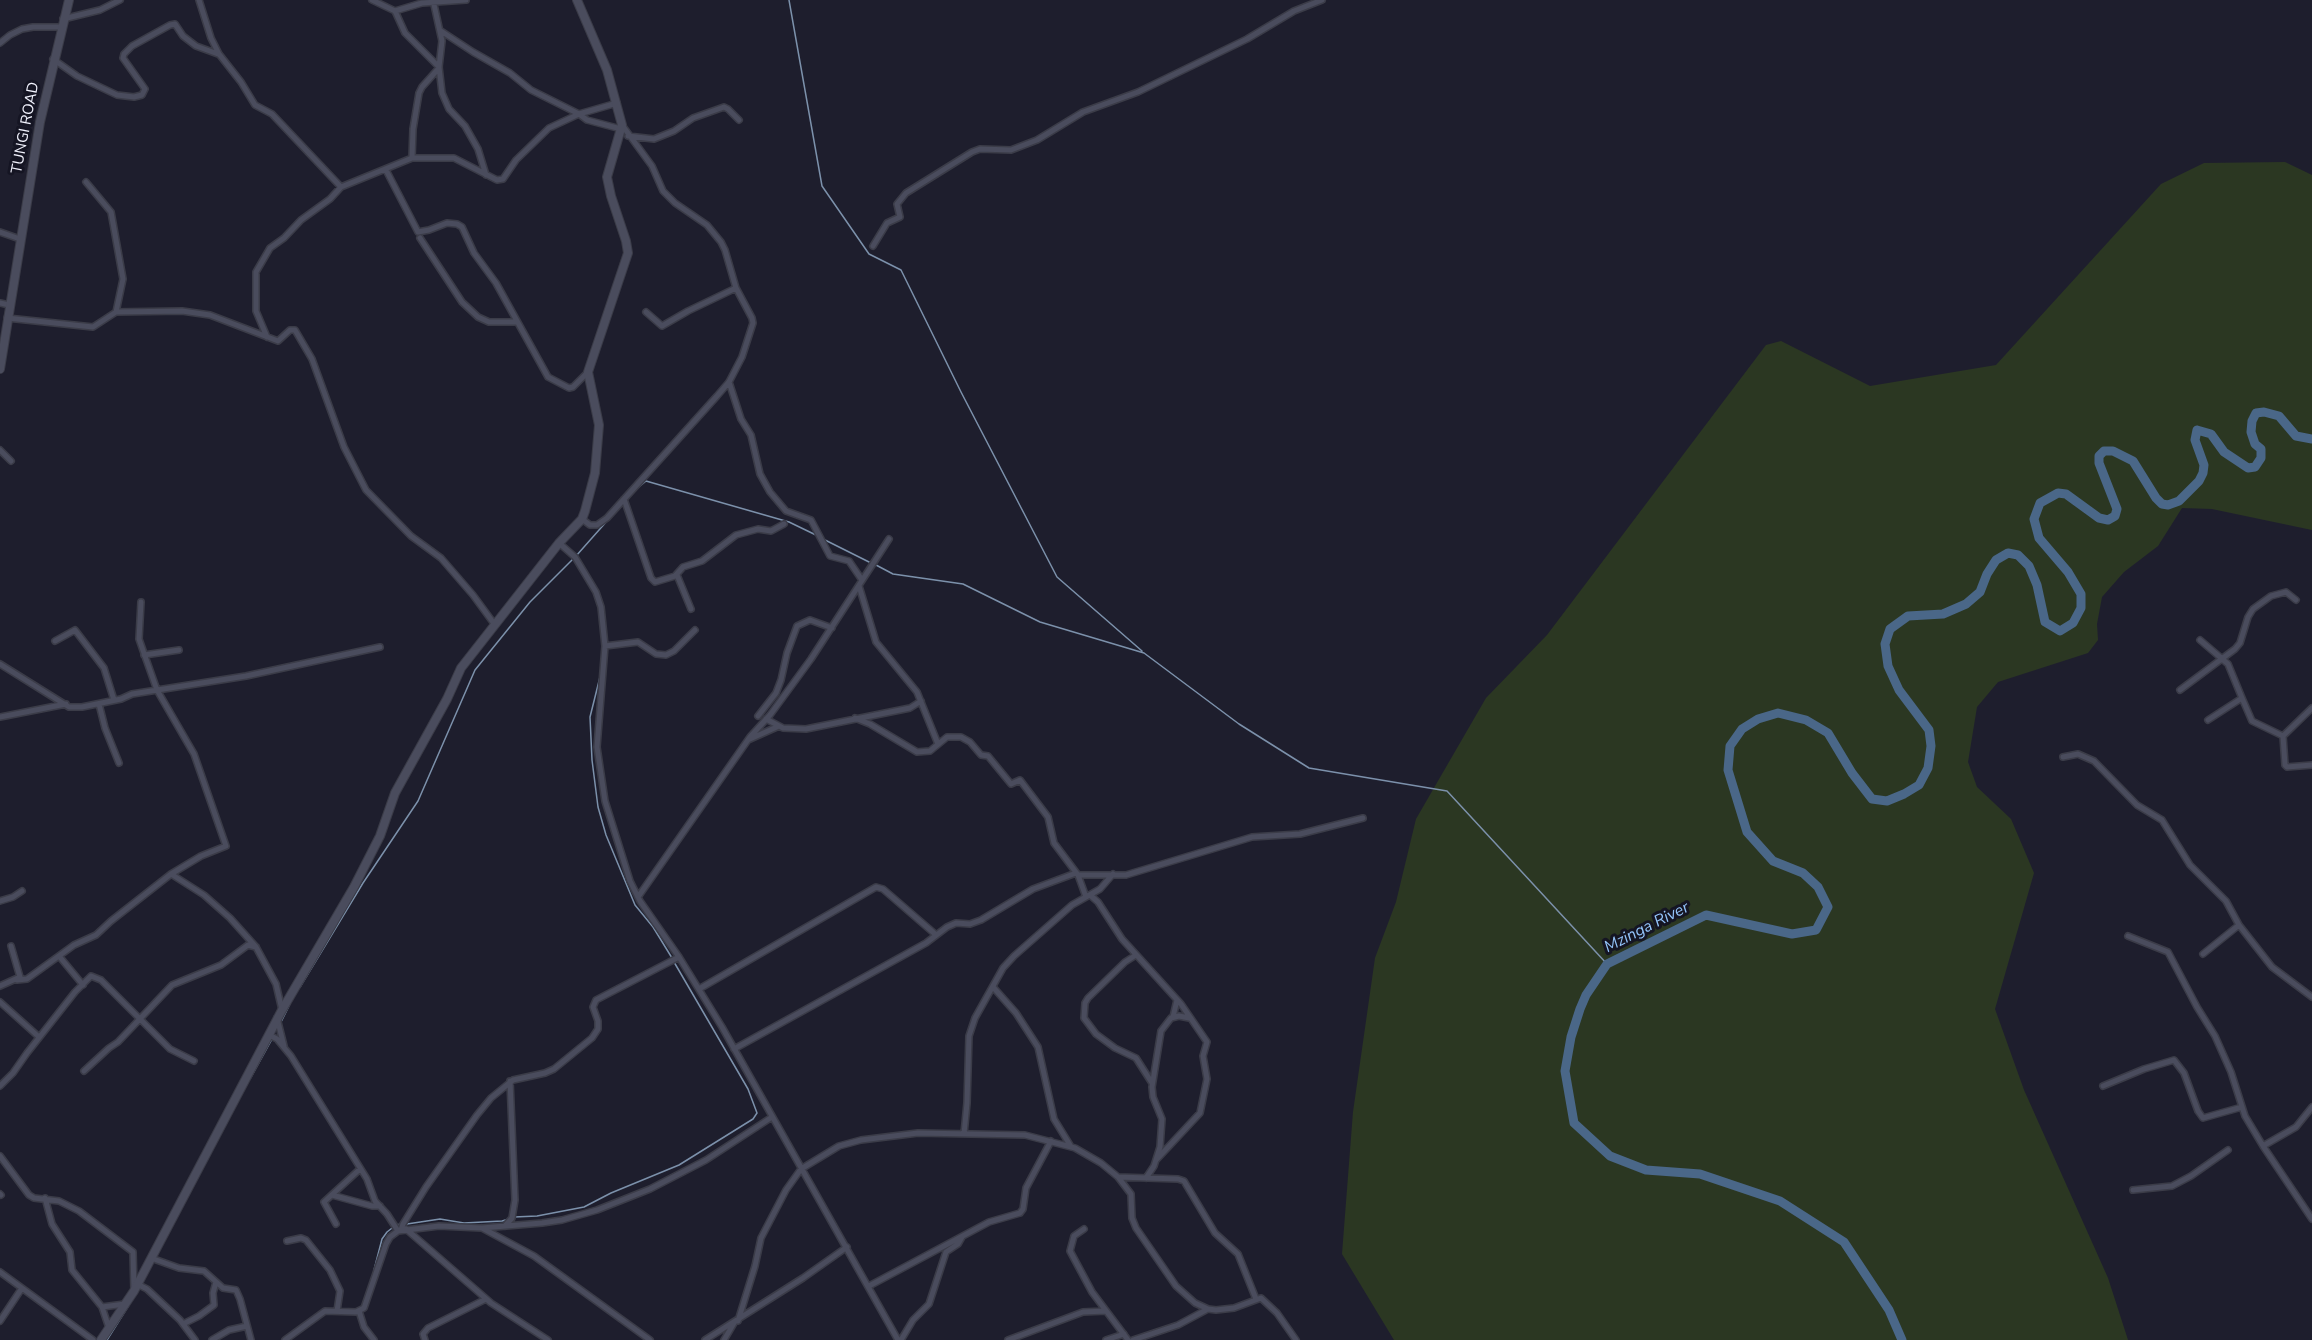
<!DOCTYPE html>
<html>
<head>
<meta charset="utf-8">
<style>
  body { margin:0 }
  canvas { display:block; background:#1e1e2d }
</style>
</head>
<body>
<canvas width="2312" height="1340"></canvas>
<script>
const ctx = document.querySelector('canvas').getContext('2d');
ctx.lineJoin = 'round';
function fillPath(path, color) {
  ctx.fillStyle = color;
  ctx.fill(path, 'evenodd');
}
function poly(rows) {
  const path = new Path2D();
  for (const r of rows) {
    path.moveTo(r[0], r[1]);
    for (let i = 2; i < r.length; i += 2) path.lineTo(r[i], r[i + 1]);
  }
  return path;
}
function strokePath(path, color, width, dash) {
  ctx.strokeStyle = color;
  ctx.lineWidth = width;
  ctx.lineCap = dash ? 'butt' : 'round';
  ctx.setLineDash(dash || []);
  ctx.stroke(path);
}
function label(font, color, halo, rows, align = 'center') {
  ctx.font = font + ' "Nunito Sans",sans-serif';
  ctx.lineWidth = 6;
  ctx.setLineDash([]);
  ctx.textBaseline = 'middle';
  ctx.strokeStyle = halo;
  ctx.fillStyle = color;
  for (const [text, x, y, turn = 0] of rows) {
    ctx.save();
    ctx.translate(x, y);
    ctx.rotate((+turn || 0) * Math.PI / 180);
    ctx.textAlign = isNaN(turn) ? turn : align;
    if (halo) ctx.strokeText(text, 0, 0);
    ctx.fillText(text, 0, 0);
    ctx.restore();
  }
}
const green = poly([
  [2285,162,2312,175,2312,530,2212,509,2182,508,2158,546,2124,572,2102,597,2097,624,2098,640,2088,653,1998,682,1977,707,1968,762,1977,787,2011,819,2034,873,1995,1009,2024,1090,2108,1278,2128,1340,1394,1340,1342,1254,1353,1112,1375,958,1396,902,1416,819,1486,698,1547,635,1766,345,1781,341,1870,386,1996,365,2161,184,2204,163]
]);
const stream = poly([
  [789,0,822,186,869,254,901,270,961,392,1057,577,1142,651],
  [634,491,646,481,789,522,818,536],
  [825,540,871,563],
  [576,556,607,521],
  [876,565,893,574,963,584,1040,622,1144,653,1239,724,1309,768,1447,791,1607,964],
  [600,677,590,717,592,760,598,807,606,835,635,905,653,927,672,958],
  [300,987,363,883,418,801,475,670,530,602,573,559],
  [280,1024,290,1004],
  [250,1079,272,1039],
  [188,1196,218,1139],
  [514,1217,537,1216,584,1207,611,1193,679,1165,753,1119,757,1113,748,1089,674,962],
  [407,1224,440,1219,464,1223,502,1221,509,1219],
  [374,1270,382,1239,387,1232,396,1225,402,1224],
  [107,1340,129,1305]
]);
const river = poly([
  [1902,1340,1889,1310,1844,1242,1780,1201,1700,1174,1646,1170,1610,1156,1574,1123,1565,1071,1571,1037,1580,1009,1586,995,1607,964,1706,915,1792,934,1816,930,1828,907,1818,887,1803,873,1773,861,1747,832,1728,770,1730,746,1742,729,1758,719,1778,713,1806,720,1828,733,1852,773,1872,799,1887,801,1904,794,1919,785,1928,768,1931,746,1929,730,1899,690,1888,666,1885,644,1890,629,1908,616,1943,614,1966,604,1980,592,1987,574,1996,560,2008,553,2018,555,2029,566,2037,585,2045,622,2060,631,2073,623,2081,608,2081,594,2068,572,2039,538,2034,519,2040,503,2058,493,2066,494,2099,518,2108,520,2115,516,2117,509,2099,463,2099,456,2104,451,2113,451,2133,461,2156,498,2162,504,2168,505,2179,501,2199,481,2203,473,2204,465,2195,440,2197,430,2211,434,2224,452,2248,468,2255,467,2261,458,2261,449,2255,444,2251,432,2252,421,2256,413,2264,412,2279,416,2296,436,2312,439]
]);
const street = poly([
  [199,0,211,38,219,54,241,82,255,105,272,114,341,187,412,158,413,129,419,93,422,87,439,68],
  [372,0,395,11,405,33,439,67],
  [433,0,442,41,439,67,442,93,449,109,465,126,478,149,486,175],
  [395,11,422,3,466,0],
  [63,19,100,10,120,0],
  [441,31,473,52,510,73,531,90,579,114,587,120,621,129],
  [0,43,10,35,22,29,33,27,61,27],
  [53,59,77,76,117,95,134,97,142,95,145,89,123,58,124,54,132,46,170,25,175,24,183,36,196,46,218,54],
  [628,136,654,139,674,131,693,118,724,107,728,109,739,120],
  [412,158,454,158,497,180,503,179,516,160,549,128,579,114,617,103],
  [386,170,418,232,429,230,447,223,457,224,462,227,474,253,496,283,548,377,569,388,573,387,588,372],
  [0,232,20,239],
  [420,238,462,302,478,317,489,322,517,322],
  [873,246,887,223,900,217,897,204,906,193,972,152,980,149,1011,150,1037,140,1083,112,1138,92,1247,39,1294,11,1322,0],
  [0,303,9,305],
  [116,312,182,311,210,315,278,341,290,330,295,330,312,359,344,447,366,490,411,536,441,558,473,595,495,625],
  [646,312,662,326,688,311,736,288],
  [7,318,93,327,116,312,123,279,113,223,111,212,86,182],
  [267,337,256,311,256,272,270,248,284,238,301,220,330,199,341,187],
  [729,382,741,419,751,435,760,474,770,492,786,511,811,520,830,556,849,561,862,580],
  [0,450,11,461],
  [624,499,651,578,655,582,675,576,683,567,702,561,736,535,758,529,771,531,784,524],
  [582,519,590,525,597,525,607,518,717,396,729,382,742,357,753,323,752,318,736,288,725,250,721,242,707,225,675,203,663,191,652,166,622,125],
  [559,543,575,557,596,592,601,607,605,646,597,747,605,801,630,881,640,901,679,957,722,1027,898,1340],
  [677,575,691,609],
  [859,586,876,642,917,692,938,744],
  [2200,640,2228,664,2242,698],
  [55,641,75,630,104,668,114,700],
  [605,646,638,642,656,654,666,655,674,651,695,630],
  [144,655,179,650],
  [0,664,69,707,82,707,121,699,132,694,246,676,380,647],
  [2180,690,2235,649,2240,643,2248,617,2253,609,2271,596,2286,592,2296,600],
  [99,704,105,728,119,763],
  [2312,708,2283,736,2285,765,2287,767,2312,765],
  [758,716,776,693,781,680,787,653,797,626,810,620,832,628],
  [0,717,66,704],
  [855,718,870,724,917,752,930,751,947,737,961,737,970,742,981,755,988,756,1011,784,1020,780,1048,817,1054,843,1078,875,1086,897],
  [766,719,783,728,806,729,910,708,921,701],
  [2208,720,2242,698,2252,721,2283,736],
  [750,739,779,726],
  [2063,757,2078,754,2094,761,2137,805,2162,820,2190,865,2226,901,2239,925,2272,967,2312,997],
  [171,874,204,895,230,918,256,947,276,984,282,1010],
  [1078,875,1126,875,1252,837,1300,834,1363,818],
  [1090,895,1098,902,1122,939,1181,1004,1207,1042,1203,1056,1207,1079,1200,1113,1157,1159],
  [638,897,750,737,770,715,811,659,889,539],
  [0,901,13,897,22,891],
  [2128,936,2168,952,2197,1007,2215,1036,2231,1072,2245,1116,2263,1146],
  [2203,954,2239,925],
  [1136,955,1125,962,1088,998,1085,1003,1084,1018,1096,1034,1115,1048,1136,1058,1152,1083],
  [59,956,83,985],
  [17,980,27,979,74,945,96,935,111,921,171,874,201,856,226,846,194,754,157,690,146,659,139,639,141,602],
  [0,986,20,977,11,946],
  [993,987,1016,1013,1038,1047,1054,1119,1070,1145],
  [699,989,876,887,883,889,935,934],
  [0,1002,39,1037],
  [1173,1017,1177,1000],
  [277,1018,284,1046],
  [269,1035,277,1039,291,1056,367,1179,375,1201,387,1214,398,1231],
  [734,1049,926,943,947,927,956,923,970,924,981,920,1033,889,1076,873],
  [84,1071,109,1048,118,1042,172,985,221,965,248,945,256,947],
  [0,1086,13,1073,27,1053,75,992,91,976,101,980,170,1049,194,1061],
  [2103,1086,2144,1069,2174,1060,2184,1073,2198,1111,2203,1118,2242,1107],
  [2312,1107,2296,1127,2263,1146,2312,1219],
  [964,1134,967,1103,969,1036,975,1018,1003,968,1014,956,1072,905,1100,889,1113,874],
  [0,1156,29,1195,34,1198,59,1201,79,1211,133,1252,134,1291],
  [1118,1177,1178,1179,1184,1181,1215,1233,1238,1254,1256,1299],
  [1146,1178,1154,1166,1160,1147,1162,1119,1153,1097,1152,1087,1161,1031,1171,1018,1179,1016,1189,1018],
  [2133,1190,2172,1186,2191,1176,2228,1150],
  [0,1194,1,1195],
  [332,1195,372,1206,380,1206],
  [45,1198,52,1224,70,1252,72,1270,102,1307,109,1328],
  [336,1224,324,1202,360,1169],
  [505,1226,512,1218,515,1200,510,1081],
  [482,1228,534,1256,650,1340],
  [406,1229,491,1303,548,1340],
  [1084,1229,1074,1236,1070,1251,1092,1292,1128,1340],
  [401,1230,403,1224,426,1187,477,1115,491,1098,513,1080,545,1073,554,1069,592,1038,598,1029,598,1021,593,1007,596,1000,679,957],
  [287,1241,301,1238,306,1240,330,1270,340,1291,337,1311],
  [151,1258,179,1268,204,1271,223,1288,236,1290,240,1299,251,1340],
  [0,1272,93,1340],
  [137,1284,147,1289,180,1320,195,1340],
  [869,1286,989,1222,1020,1213,1023,1209,1026,1188,1051,1141],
  [102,1307,125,1304],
  [359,1311,364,1327,374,1340],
  [0,1321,22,1288],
  [738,1321,755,1266,761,1238,786,1190,801,1169,839,1146,861,1140,918,1133,1025,1135,1075,1148,1101,1163,1118,1177,1131,1194,1132,1218,1136,1228,1176,1286,1195,1303,1208,1309,1216,1310,1234,1308,1261,1298,1277,1313,1296,1340],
  [183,1324,199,1316,214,1305,213,1293,216,1282],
  [212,1340,229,1330,247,1326],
  [285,1340,325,1311,356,1312,364,1308,386,1244,390,1237,398,1231,439,1226,482,1228,542,1223,562,1220,597,1210,650,1189,706,1160,772,1117],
  [425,1340,423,1334,428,1328,486,1299],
  [705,1340,803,1278,847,1247],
  [724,1340,734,1323],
  [901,1340,913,1320,929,1304,946,1252,958,1244,962,1237],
  [1008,1340,1083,1312,1106,1311],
  [1106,1340,1124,1334],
  [1133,1340,1178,1325,1206,1310]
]);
const secondary = poly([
  [0,369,40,122,69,0],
  [101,1340,134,1291,282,1010,354,887,380,836,395,793,447,699,461,668,559,543,582,519,585,511,595,473,599,425,588,372,628,253,626,241,611,196,607,177,622,125,607,70,577,0]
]);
const streetNames = [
  ["TUNGI ROAD",26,128,-79]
];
const waterNames = [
  ["Mzinga River",1647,928,-27]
];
fillPath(green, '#2b3722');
strokePath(stream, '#7c91ab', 1.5);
strokePath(river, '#4a6788', 9);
strokePath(street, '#3b3c48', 8);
strokePath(secondary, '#3b3c48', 10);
strokePath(street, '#4a4c5d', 5);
strokePath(secondary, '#4a4c5d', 8);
label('15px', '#f2f3fe', '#151523', streetNames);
label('italic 16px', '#94c5fb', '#151523', waterNames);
</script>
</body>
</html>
